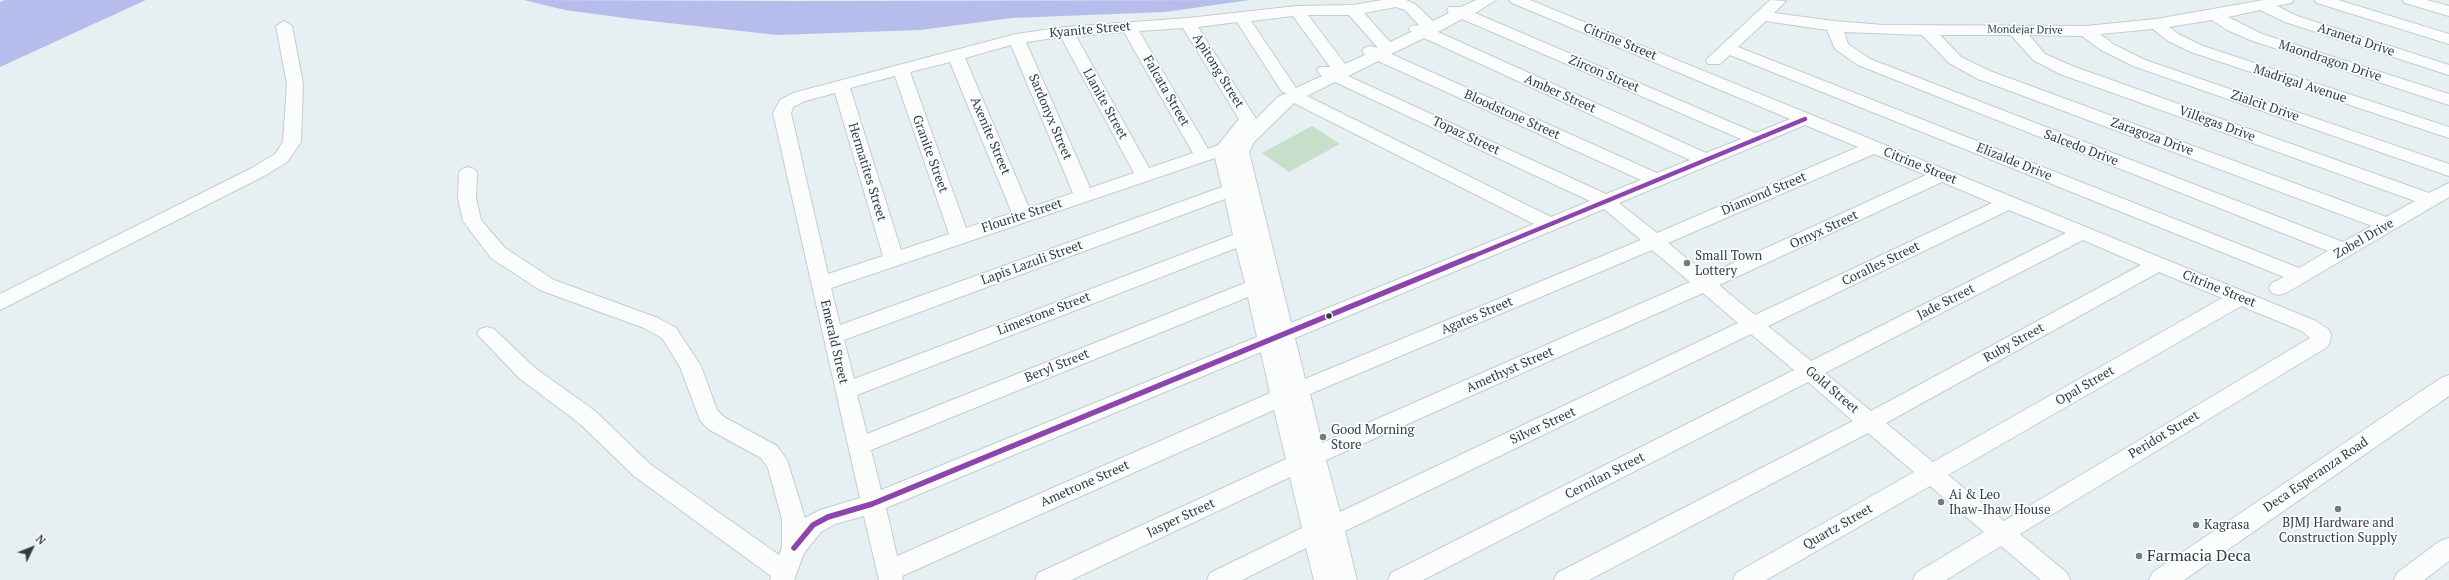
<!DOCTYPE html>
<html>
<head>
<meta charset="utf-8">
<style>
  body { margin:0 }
  #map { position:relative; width:2449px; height:580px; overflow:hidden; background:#e6f0f3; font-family:"PT Serif",serif }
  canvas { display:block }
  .north { position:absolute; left:12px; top:528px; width:40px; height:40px; -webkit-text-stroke:3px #fafeff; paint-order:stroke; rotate:47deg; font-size:11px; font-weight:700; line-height:16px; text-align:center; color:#353c3e }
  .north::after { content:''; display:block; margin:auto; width:14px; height:18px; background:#353c3e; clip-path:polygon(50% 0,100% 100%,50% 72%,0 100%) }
</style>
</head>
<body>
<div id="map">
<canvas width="2449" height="580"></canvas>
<div class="north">N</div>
</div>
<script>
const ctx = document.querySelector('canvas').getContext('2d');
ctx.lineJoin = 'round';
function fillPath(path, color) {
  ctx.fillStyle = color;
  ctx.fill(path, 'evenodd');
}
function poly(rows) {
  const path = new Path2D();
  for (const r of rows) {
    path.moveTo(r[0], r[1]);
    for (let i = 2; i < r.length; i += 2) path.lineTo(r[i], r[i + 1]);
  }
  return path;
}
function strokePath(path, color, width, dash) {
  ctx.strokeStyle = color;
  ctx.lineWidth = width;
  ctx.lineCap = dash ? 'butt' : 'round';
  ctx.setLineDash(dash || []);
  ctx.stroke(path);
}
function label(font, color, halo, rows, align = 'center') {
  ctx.font = font + ' "PT Serif",serif';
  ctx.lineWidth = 3.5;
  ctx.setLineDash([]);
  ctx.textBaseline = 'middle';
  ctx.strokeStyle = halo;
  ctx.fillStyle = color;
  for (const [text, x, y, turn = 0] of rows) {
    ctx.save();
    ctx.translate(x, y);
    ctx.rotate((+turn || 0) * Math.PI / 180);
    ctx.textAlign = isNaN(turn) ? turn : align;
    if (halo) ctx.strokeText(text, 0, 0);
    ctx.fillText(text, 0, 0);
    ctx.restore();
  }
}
const green = poly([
  [1312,126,1340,144,1289,172,1262,153]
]);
const water = poly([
  [5,0,146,0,0,67,0,2],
  [524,0,796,1,1250,0,1165,12,1012,18,920,30,777,35,632,19,565,10]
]);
const minor = poly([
  [1382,0,1406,0,1415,4,1433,21,1449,13,1447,10,1449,7,1461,7,1476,0,1496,0,1475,13,1756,133,1790,119,1512,3,1509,0,1530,0,2316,321,2328,329,2331,334,2330,342,2327,347,2020,534,2067,573,2070,580,2041,580,2001,546,1946,580,1913,580,1916,573,1984,532,1930,486,1766,580,1733,580,1736,573,1914,472,1868,433,1589,580,1554,580,1557,573,1853,421,1808,382,1423,580,1388,580,1391,573,1794,370,1751,334,1345,531,1357,580,1314,580,1306,548,1242,580,1207,580,1210,573,1302,528,1290,477,1071,580,1035,580,1038,573,1286,459,1274,410,902,576,903,580,879,580,864,516,835,524,821,532,804,553,794,580,770,580,771,576,634,476,579,423,519,378,477,334,480,329,487,327,494,329,535,368,595,411,650,464,779,555,782,548,782,519,768,468,761,458,708,429,700,420,680,367,662,338,644,328,540,290,491,258,463,221,458,198,459,173,462,169,468,167,474,169,477,173,476,198,481,220,505,248,554,280,658,318,676,328,701,366,717,410,724,417,777,446,787,460,805,518,820,510,860,498,773,113,780,100,793,93,1016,34,1066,27,1188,18,1297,6,1353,5,1382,0],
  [1396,7,1405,10,1419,25,1411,26,1409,29,1411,32,1390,42,1364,13,1396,7],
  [1308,15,1349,15,1378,48,1370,46,1364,48,1362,51,1365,55,1345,64,1308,15],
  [1293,16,1330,67,1319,67,1317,71,1322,76,1296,88,1251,21,1293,16],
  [1462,19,1741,139,1706,153,1438,32,1462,19],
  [1237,22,1282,92,1287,93,1278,97,1256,119,1198,27,1237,22],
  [1183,28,1239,119,1218,145,1208,149,1139,31,1183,28],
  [1124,32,1193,153,1149,168,1076,36,1124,32],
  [1061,37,1134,173,1090,188,1026,42,1061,37],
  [1424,38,1690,160,1657,173,1391,54,1424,38],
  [1011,45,1073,193,1029,208,965,58,1011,45],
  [1378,61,1641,180,1606,194,1348,76,1378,61],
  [950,62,1012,213,966,228,910,72,950,62],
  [895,76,949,234,901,250,850,88,895,76],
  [1335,82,1590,201,1551,217,1307,96,1335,82],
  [835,93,883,256,828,274,791,113,793,107,805,101,835,93],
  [1294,103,1534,224,1291,323,1249,152,1254,142,1294,103],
  [1805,125,1858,147,1657,233,1619,203,1805,125],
  [1874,154,1926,175,1707,275,1668,243,1874,154],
  [1215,158,1222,187,840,325,831,288,1215,158],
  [1942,182,1992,203,1755,315,1719,285,1942,182],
  [1225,199,1233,235,854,379,844,340,1225,199],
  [1604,209,1641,240,1305,379,1295,338,1604,209],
  [2009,210,2066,233,1811,361,1768,326,2009,210],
  [2083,240,2141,265,1871,411,1825,373,2083,240],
  [1236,248,1245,283,867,434,857,395,1236,248],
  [1652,250,1690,282,1322,443,1310,394,1652,250],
  [2159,272,2222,298,1933,462,1886,423,2159,272],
  [1703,293,1738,323,1340,512,1326,460,1703,293],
  [1248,297,1257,337,881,490,871,450,1248,297],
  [2241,306,2302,331,2310,338,2004,521,1948,475,2241,306],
  [1261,352,1270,393,897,556,886,508,1261,352],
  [1770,0,1786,1,1774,13,1834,21,1884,25,2086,26,2156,19,2264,0,2294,0,2291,3,2277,6,2297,16,2449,65,2449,75,2285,22,2260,10,2228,17,2262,34,2449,94,2449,105,2250,40,2227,30,2212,20,2169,27,2180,35,2203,46,2449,127,2449,138,2191,52,2168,41,2153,29,2100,34,2113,44,2145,60,2449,164,2449,176,2133,66,2101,50,2082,36,2029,35,2045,54,2072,66,2429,193,2449,183,2449,197,2286,293,2279,295,2272,293,2269,288,2272,283,2284,277,1730,55,1720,64,1708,64,1706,61,1708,58,1770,0],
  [1766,21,1827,30,1835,49,1858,65,2328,251,2299,268,1738,47,1766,21],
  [1844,32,1922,35,1949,63,1978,79,2372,226,2343,242,1870,59,1848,44,1844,32],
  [1940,35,2011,35,2033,60,2060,74,2415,201,2386,217,1990,71,1961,57,1940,35],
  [2314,0,2338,0,2449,34,2449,44,2317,3,2314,0],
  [2402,0,2427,0,2449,6,2449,16,2405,3,2402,0],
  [284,21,292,26,303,84,301,142,287,162,264,176,0,310,0,294,252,168,275,154,283,142,287,84,276,26,284,21],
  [2449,538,2449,561,2424,580,2394,580,2397,573,2440,541,2449,538]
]);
const tertiary = poly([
  [2449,375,2449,396,2184,580,2149,580,2153,572,2441,378,2449,375]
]);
const bus1Far1 = poly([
  [1471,257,1805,119]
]);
const bus1 = poly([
  [794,548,813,525,828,517,872,504,1473,256]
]);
const markers = [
  [1687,263,4,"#737b7d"],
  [1329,316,3.5,"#353c3e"],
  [1323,437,4,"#737b7d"],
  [1941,502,4,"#737b7d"],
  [2338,509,4,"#737b7d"],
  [2196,525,4,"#737b7d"],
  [2139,556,4,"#737b7d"]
];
const farStreetnames = [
  ["Mondejar Drive",2025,30,1]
];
const streetNames = [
  ["Kyanite Street",1090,30,-5],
  ["Araneta Drive",2356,40,18],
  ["Citrine Street",1620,42,22],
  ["Maondragon Drive",2330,61,18],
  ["Apitong Street",1218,71,58],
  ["Zircon Street",1604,74,23],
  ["Madrigal Avenue",2300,84,18],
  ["Falcata Street",1166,91,60],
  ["Amber Street",1560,94,24],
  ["Llanite Street",1105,104,61],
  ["Zialcit Drive",2265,106,19],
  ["Bloodstone Street",1512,115,24],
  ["Sardonyx Street",1050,117,67],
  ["Villegas Drive",2217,124,20],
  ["Axenite Street",990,136,67],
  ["Topaz Street",1466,136,25],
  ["Zaragoza Drive",2152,137,20],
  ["Salcedo Drive",2081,148,21],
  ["Granite Street",930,154,70],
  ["Elizalde Drive",2014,162,22],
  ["Citrine Street",1920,166,22],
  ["Hermatites Street",867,172,73],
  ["Diamond Street",1764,194,-23],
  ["Flourite Street",1022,216,-18],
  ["Ornyx Street",1824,230,-25],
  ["Zobel Drive",2364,239,-30],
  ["Lapis Lazuli Street",1032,263,-20],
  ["Coralles Street",1881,264,-26],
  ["Citrine Street",2219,289,22],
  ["Jade Street",1946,302,-27],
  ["Limestone Street",1044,314,-21],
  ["Agates Street",1477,316,-23],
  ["Emerald Street",834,342,77],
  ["Ruby Street",2014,343,-29],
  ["Beryl Street",1057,366,-22],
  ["Amethyst Street",1510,370,-24],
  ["Opal Street",2085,386,-30],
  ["Gold Street",1832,390,40],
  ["Silver Street",1543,426,-25],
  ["Peridot Street",2164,435,-31],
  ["Deca Esperanza Road",2316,475,-34],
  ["Cernilan Street",1605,476,-27],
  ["Ametrone Street",1085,484,-24],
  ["Jasper Street",1181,518,-25],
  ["Quartz Street",1838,527,-30]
];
const poiNames = [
  ["Small Town",1695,256],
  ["Lottery",1695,271],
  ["Good Morning",1331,430],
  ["Store",1331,445],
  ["Ai & Leo",1949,495],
  ["Ihaw-Ihaw House",1949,510],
  ["BJMJ Hardware and",2338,523,"center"],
  ["Construction Supply",2338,538,"center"],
  ["Kagrasa",2204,525]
];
const nearPoinames = [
  ["Farmacia Deca",2147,556]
];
fillPath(green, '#c5dfca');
fillPath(water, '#b6bceb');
strokePath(minor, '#c5ccce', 2);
strokePath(tertiary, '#c5ccce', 2);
fillPath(minor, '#fbfdfd');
fillPath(tertiary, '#fbfdfd');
strokePath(bus1Far1, '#8e44ad', 4.5);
strokePath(bus1, '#8e44ad', 5.5);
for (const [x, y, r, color] of markers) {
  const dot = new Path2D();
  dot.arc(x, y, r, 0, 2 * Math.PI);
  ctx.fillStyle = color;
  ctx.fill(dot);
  strokePath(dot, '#fafeff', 1.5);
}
label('11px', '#353c3e', '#fafeff', farStreetnames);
label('13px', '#353c3e', '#fafeff', streetNames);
label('13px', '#353c3e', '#fafeff', poiNames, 'left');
label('16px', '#353c3e', '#fafeff', nearPoinames, 'left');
</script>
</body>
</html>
